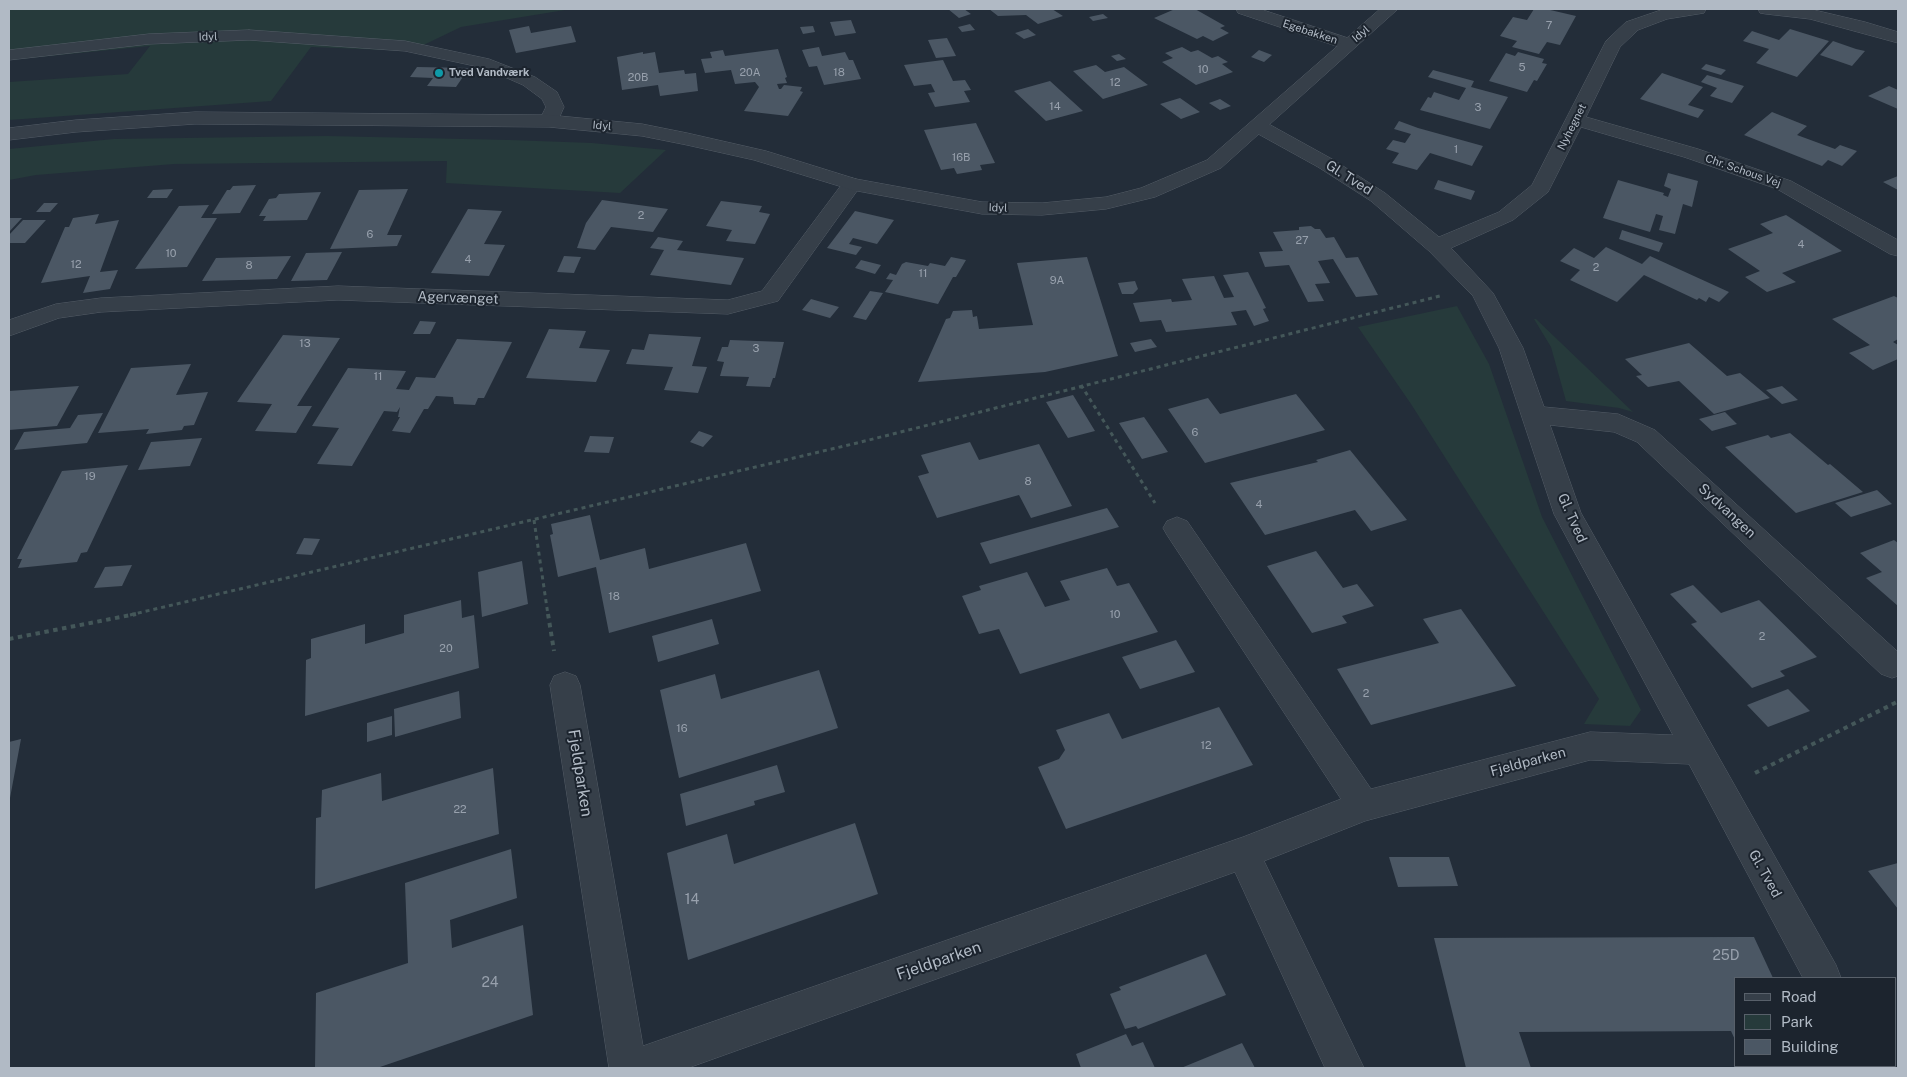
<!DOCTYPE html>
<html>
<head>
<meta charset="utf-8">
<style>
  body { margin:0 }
  #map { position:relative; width:1907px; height:1077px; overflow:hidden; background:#232d39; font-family:"Public Sans",sans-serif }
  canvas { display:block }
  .frame { position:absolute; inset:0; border:10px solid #b1bac5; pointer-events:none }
  .legend { position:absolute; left:1734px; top:977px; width:162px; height:90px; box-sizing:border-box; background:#1c242e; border:1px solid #58606a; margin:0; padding:6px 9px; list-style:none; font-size:15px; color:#b1bac5 }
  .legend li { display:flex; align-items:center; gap:10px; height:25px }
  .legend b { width:25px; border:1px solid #58606a }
</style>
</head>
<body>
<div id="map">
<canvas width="1907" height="1077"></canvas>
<div class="frame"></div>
<ul class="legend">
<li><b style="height:6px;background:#363f49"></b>Road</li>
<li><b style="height:14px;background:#263a3b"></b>Park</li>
<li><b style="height:14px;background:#4b5764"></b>Building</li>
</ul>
</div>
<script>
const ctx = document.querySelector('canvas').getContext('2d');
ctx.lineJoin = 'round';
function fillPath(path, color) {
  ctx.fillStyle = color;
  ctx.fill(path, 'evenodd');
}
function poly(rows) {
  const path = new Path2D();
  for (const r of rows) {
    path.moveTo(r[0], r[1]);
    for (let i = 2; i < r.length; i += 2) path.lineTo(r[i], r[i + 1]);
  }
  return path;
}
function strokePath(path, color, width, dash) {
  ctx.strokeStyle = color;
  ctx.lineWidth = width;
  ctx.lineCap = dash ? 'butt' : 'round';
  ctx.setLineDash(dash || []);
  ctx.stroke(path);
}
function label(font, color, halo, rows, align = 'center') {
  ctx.font = font + ' "Public Sans",sans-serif';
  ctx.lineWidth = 4;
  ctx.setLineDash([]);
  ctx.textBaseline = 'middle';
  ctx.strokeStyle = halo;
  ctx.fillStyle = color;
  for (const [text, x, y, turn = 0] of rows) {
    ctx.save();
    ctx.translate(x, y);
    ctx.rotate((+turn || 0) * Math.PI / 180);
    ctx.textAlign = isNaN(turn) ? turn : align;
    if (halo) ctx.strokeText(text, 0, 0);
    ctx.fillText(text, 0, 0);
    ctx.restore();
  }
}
const green = poly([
  [9,9,571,9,461,27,411,51,311,47,271,101,9,120,9,82,128,74,150,46,9,60],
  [326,136,510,140,592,143,666,150,620,193,446,183,447,161,174,164,36,175,9,180,9,149,114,139],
  [1457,306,1489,364,1542,517,1641,710,1630,726,1584,724,1599,699,1411,404,1358,327],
  [1534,319,1536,319,1633,412,1619,408,1566,401,1551,347]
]);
const building = poly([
  [948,9,964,9,971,14,959,18],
  [989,9,1052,9,1063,16,1038,24,1026,15,998,16],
  [1175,9,1195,9,1225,26,1220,28,1229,33,1213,41,1203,36,1197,39,1154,18],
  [1534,9,1546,9,1576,16,1560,45,1547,42,1539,54,1512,47,1517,41,1500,36,1513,17,1527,20],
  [1103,14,1108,18,1093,21,1089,17],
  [851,20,856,33,835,36,830,22],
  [970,24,975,30,962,32,958,27],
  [529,26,531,33,571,26,576,42,516,53,509,30],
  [813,26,815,32,803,34,800,27],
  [1028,29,1036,35,1024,39,1015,33],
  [1790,29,1829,41,1797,77,1756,63,1769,49,1743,41,1752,31,1779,40],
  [947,38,956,56,936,58,928,40],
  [1833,41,1856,49,1865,51,1852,66,1820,55],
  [819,47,822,56,845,52,849,60,853,60,861,79,824,85,817,66,809,67,802,50],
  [1182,47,1191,52,1198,50,1212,58,1218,56,1228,62,1222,64,1233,72,1196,85,1162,62,1173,58,1165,53],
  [778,49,787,77,785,78,787,83,777,84,779,89,781,89,784,85,802,87,800,91,803,92,788,116,744,111,759,87,755,82,735,84,731,70,705,73,701,59,712,58,710,52,723,50,725,56],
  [1259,50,1272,55,1264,62,1251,57],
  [643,52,643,54,655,52,659,73,684,70,685,74,696,73,698,91,660,96,658,85,622,90,617,57],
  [1518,52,1544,59,1542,63,1547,64,1537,81,1534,80,1527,92,1489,81,1506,53,1515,56],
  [1119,54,1126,59,1117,61,1111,56],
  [943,60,953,81,965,80,971,90,964,91,970,102,935,107,928,93,935,92,931,84,914,86,904,65],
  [1706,64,1726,70,1721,75,1701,69],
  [1096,65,1105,72,1124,67,1148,85,1103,99,1073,71],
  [417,67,469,68,456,87,427,86,433,78,410,77],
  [1433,70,1474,81,1471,87,1508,97,1490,129,1420,110,1428,97,1431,98,1434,92,1459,100,1466,88,1428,77],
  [1662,73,1703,87,1688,105,1704,110,1698,118,1640,99],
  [1707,75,1744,86,1732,103,1710,96,1717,88,1701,82],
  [1050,81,1083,111,1046,121,1014,91],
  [1889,86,1898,90,1898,109,1868,96],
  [1180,98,1200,112,1181,119,1160,104],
  [1220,99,1231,106,1220,110,1209,103],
  [1772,112,1807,126,1797,135,1835,149,1840,145,1857,151,1842,166,1828,160,1822,166,1744,135],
  [1399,121,1418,128,1483,146,1472,166,1430,153,1417,170,1392,163,1399,153,1386,149,1393,140,1405,143,1411,134,1394,129],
  [976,123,995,163,980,165,982,170,957,174,954,168,941,170,924,130],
  [1668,173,1698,181,1692,207,1683,204,1675,234,1659,230,1663,216,1656,214,1650,232,1603,218,1618,180,1664,193,1663,195,1668,197,1671,189,1664,186],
  [1898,176,1898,190,1883,182],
  [1438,180,1475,191,1471,200,1434,189],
  [256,185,240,213,212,214,227,190,230,190,233,186],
  [173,189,167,198,147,198,153,190],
  [408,189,387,235,402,235,397,246,330,249,359,190],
  [321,192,307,220,263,221,266,216,259,216,269,199,276,198,279,194],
  [602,200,668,209,653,232,611,227,595,250,577,248,586,223],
  [721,201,762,206,759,212,770,214,755,244,726,241,732,230,706,226],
  [44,203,58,203,50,212,36,212],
  [209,205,201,218,217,218,187,267,135,269,179,206],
  [468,209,502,211,484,244,505,245,489,276,431,273],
  [855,211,894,220,877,244,853,238,849,244,862,247,856,255,827,248],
  [99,214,95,224,119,220,100,272,118,270,110,289,83,293,90,276,41,283,65,227,69,227,73,218],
  [1786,215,1842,251,1782,273,1796,282,1767,292,1745,277,1760,271,1728,249,1773,233,1760,224],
  [9,218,22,218,9,232],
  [23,220,46,220,25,243,9,243,9,235],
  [1311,226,1315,229,1320,229,1326,238,1334,237,1346,258,1358,257,1378,295,1356,297,1333,259,1318,261,1330,283,1315,284,1324,301,1308,302,1289,265,1265,267,1259,252,1283,251,1273,232,1299,230,1299,227],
  [1622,230,1663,243,1659,252,1619,239],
  [658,237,683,241,677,250,744,258,731,285,650,275,664,250,650,248],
  [1606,247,1642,264,1650,256,1729,292,1719,302,1709,297,1706,302,1699,298,1697,300,1644,275,1617,302,1570,280,1580,270,1560,261,1574,248,1594,258],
  [342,252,327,280,291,281,306,253],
  [291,256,277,279,202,281,216,258],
  [564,256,581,257,574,273,557,272],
  [951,257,966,260,956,277,953,277,938,304,885,292,893,280,886,279,890,273,896,275,902,264,906,262,928,266,930,263,945,266],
  [1087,257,1118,356,1045,372,918,382,946,319,950,318,953,311,972,310,973,317,977,316,979,329,1033,325,1017,263],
  [861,260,881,265,875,274,855,268],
  [1248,272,1266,308,1263,309,1269,321,1254,326,1246,310,1231,312,1237,325,1166,332,1161,320,1140,322,1133,303,1171,299,1172,302,1192,300,1182,279,1214,276,1224,298,1234,297,1223,275],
  [1135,281,1138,289,1133,294,1122,294,1118,283],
  [870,291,883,293,866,320,853,317],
  [1894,296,1898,298,1898,339,1893,342,1898,345,1898,359,1873,370,1849,353,1870,345,1832,319],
  [811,299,839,307,830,318,802,310],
  [420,321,436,322,430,334,413,334],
  [549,329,586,331,579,348,610,350,596,382,526,378],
  [649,334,701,337,692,366,707,367,698,393,664,390,673,367,626,364,632,349,644,350],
  [283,335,340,338,297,406,312,406,296,433,255,431,272,404,237,402],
  [457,339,512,342,484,398,478,398,475,405,454,404,453,397,436,396,428,409,424,409,410,433,392,431,400,417,398,417,400,407,397,412,384,411,352,466,317,464,339,428,312,426,348,368,406,371,396,389,409,390,416,377,435,378],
  [1151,339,1157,347,1135,352,1130,343],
  [730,340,784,342,775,378,773,378,770,387,746,386,749,377,720,376,724,362,717,361,722,347,728,347],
  [1689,343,1727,376,1740,373,1770,398,1714,414,1679,381,1648,387,1636,376,1642,375,1625,359],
  [191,364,176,395,208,392,194,425,184,426,182,430,146,434,149,429,98,433,131,368],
  [79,386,57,426,9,430,9,391],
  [1782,386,1798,400,1782,404,1766,390],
  [1296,394,1325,430,1205,463,1168,409,1208,398,1220,414],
  [1073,395,1095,431,1068,438,1046,402],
  [1725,412,1737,424,1712,431,1699,419],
  [103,413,87,443,14,450,24,432,70,428,78,415],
  [1144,417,1168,452,1142,459,1119,423],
  [699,431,713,436,703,447,690,442],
  [1790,433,1828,465,1830,464,1863,492,1796,513,1725,447,1768,435,1771,438],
  [590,436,614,437,609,453,584,452],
  [202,438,190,466,138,470,151,442],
  [970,442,979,460,1039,444,1072,506,1031,518,1019,495,937,518,918,476,929,473,921,455],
  [1350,450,1407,520,1371,531,1355,510,1265,535,1230,483,1318,462,1316,460],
  [128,465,87,552,81,553,77,562,18,568,22,559,17,559,62,471],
  [1877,490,1892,504,1851,517,1835,503],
  [1107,508,1119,527,990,564,980,543],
  [590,515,600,560,645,548,649,569,746,543,761,591,609,633,596,567,558,577,550,535,553,534,551,524],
  [304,538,320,539,312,555,296,554],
  [1894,540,1898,543,1898,606,1866,578,1882,572,1860,553],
  [1316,551,1343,588,1357,584,1374,606,1342,616,1347,623,1312,633,1267,566],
  [522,561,528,604,482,617,478,572],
  [132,565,122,586,94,588,105,567],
  [1107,568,1117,586,1129,583,1158,632,1020,674,999,629,979,634,962,596,981,590,979,586,1027,572,1045,607,1070,600,1060,581],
  [1693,585,1721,613,1759,600,1817,657,1780,671,1785,676,1752,688,1691,624,1697,622,1670,594],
  [461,600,462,618,474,615,479,668,305,716,306,660,311,658,311,639,365,624,365,644,404,633,404,615],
  [1461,609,1516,686,1371,725,1337,669,1439,643,1423,619],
  [712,619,719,644,658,662,652,636],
  [1176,640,1195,672,1140,689,1122,657],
  [819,670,838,728,679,778,660,690,715,674,721,699],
  [1788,689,1810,711,1768,727,1747,705],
  [459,691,461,718,395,737,394,709],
  [1219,707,1253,765,1066,829,1038,767,1059,759,1065,750,1056,730,1109,713,1122,739],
  [392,716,392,735,367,742,367,723],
  [21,739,10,798,9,798,9,742],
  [777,765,785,792,754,801,755,805,686,826,680,794],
  [493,768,499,834,315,889,316,818,321,817,322,790,381,773,382,801],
  [855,823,878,894,688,960,667,853,727,834,734,864],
  [511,849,517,898,450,920,452,948,523,925,533,1015,377,1068,315,1068,316,993,408,963,405,883],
  [1389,857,1449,857,1458,886,1398,887],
  [1898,863,1898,909,1868,871],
  [1739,937,1754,937,1773,978,1736,978,1736,1042,1731,1031,1519,1032,1531,1068,1466,1068,1434,938],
  [1206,954,1226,995,1138,1029,1136,1026,1125,1029,1110,994,1121,990,1119,987],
  [1126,1034,1132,1046,1143,1042,1155,1068,1081,1068,1076,1054],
  [1242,1043,1255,1068,1181,1068],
  [1746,1066,1812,1066,1814,1068,1747,1068]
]);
const pathFar1 = poly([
  [1081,385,1155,503],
  [534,520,548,615],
  [130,615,857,443,1440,296]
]);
const path = poly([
  [548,614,554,651],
  [9,639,136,614],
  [1755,773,1897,702]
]);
const minor = poly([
  [1236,9,1260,9,1354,40,1357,44,1354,48,1342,48,1238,13,1236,9],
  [1664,9,1706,9,1704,13,1667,19,1638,30,1620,47,1586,117,1698,149,1791,181,1898,240,1898,256,1890,254,1777,189,1684,157,1581,127,1548,192,1513,220,1451,248,1493,293,1523,348,1544,407,1618,414,1655,430,1898,652,1898,676,1892,678,1881,674,1637,442,1614,432,1550,425,1581,513,1836,965,1841,978,1803,978,1689,764,1590,760,1365,821,1264,861,1364,1068,1325,1068,1235,872,688,1068,609,1068,550,685,554,676,565,672,576,676,580,685,643,1046,1243,837,1341,799,1167,535,1163,528,1167,521,1177,517,1187,521,1371,789,1590,732,1673,735,1554,514,1499,348,1473,296,1429,251,1371,201,1318,167,1251,130,1248,126,1251,122,1265,122,1332,159,1385,193,1439,237,1499,212,1532,185,1606,41,1626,22,1664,9],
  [1758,9,1810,9,1865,22,1898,32,1898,43,1810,19,1766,14,1760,13,1758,9],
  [249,30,405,41,489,59,535,77,557,92,564,107,556,125,542,125,539,121,546,107,542,99,523,85,484,68,405,51,249,40,149,44,9,60,9,50,149,34,249,30],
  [852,178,859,180,862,184,778,301,728,314,338,300,101,312,59,318,9,336,9,320,56,304,101,298,338,286,728,300,762,291,845,180,852,178],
  [1852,1066,1891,1066,1892,1068,1853,1068,1852,1066]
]);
const tertiary = poly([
  [1380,9,1398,9,1221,168,1155,197,1106,209,1042,215,982,214,852,190,754,160,687,145,642,136,549,127,195,124,76,132,9,140,9,128,76,120,195,112,549,115,642,124,687,133,766,151,856,179,982,202,1042,203,1106,197,1141,188,1207,160,1380,9]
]);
const markers = [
  [439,73,5,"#0f9aa8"]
];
const numberNames = [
  ["7",1549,26],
  ["5",1522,68],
  ["10",1203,70],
  ["20A",750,73],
  ["18",839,73],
  ["20B",638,78],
  ["12",1115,83],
  ["14",1055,107],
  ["3",1478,108],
  ["1",1456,150],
  ["16B",961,158],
  ["2",641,216],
  ["6",370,235],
  ["27",1302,241],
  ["4",1801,245],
  ["10",171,254],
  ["4",468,260],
  ["12",76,265],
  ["8",249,266],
  ["2",1596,268],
  ["11",923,274],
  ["9A",1057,281],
  ["13",305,344],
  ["3",756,349],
  ["11",378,377],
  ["6",1195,433],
  ["19",90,477],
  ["8",1028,482],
  ["4",1259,505],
  ["18",614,597],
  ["10",1115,615],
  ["2",1762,637],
  ["20",446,649],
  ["2",1366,694],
  ["16",682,729],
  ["12",1206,746],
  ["22",460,810]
];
const farStreetnames = [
  ["Egebakken",1310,32,18],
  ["Idyl",1361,34,-40],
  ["Idyl",208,37,-2],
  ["Idyl",602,126,5],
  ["Nyhegnet",1572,127,-63],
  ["Chr. Schous Vej",1743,171,19],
  ["Idyl",998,208,2]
];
const farPoinames = [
  ["Tved Vandværk",449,73]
];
const streetNames = [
  ["Gl. Tved",1349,178,32],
  ["Agervænget",458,298,2],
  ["Sydvangen",1727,511,43],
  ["Gl. Tved",1572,518,66],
  ["Fjeldparken",1528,762,-15],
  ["Gl. Tved",1765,874,61]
];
const nearNumbernames = [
  ["14",692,900],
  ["25D",1726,956],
  ["24",490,983]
];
const nearStreetnames = [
  ["Fjeldparken",580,773,81],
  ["Fjeldparken",939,961,-19]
];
fillPath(green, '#263a3b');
fillPath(building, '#4b5764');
strokePath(minor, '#545d67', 1);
strokePath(tertiary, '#545d67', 1);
strokePath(pathFar1, '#445759', 3, [4, 4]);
strokePath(path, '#445759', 4, [4.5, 4.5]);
fillPath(minor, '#363f49');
fillPath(tertiary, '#363f49');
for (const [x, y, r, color] of markers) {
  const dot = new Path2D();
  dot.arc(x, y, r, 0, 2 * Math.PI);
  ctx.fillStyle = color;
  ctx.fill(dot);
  strokePath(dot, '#1c242e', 2);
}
label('11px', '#98a1ad', null, numberNames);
label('11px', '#b1bac5', '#1c242e', farStreetnames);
label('bold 11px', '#b1bac5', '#1c242e', farPoinames, 'left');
label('14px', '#b1bac5', '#1c242e', streetNames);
label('14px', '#98a1ad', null, nearNumbernames);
label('16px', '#b1bac5', '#1c242e', nearStreetnames);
</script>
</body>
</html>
